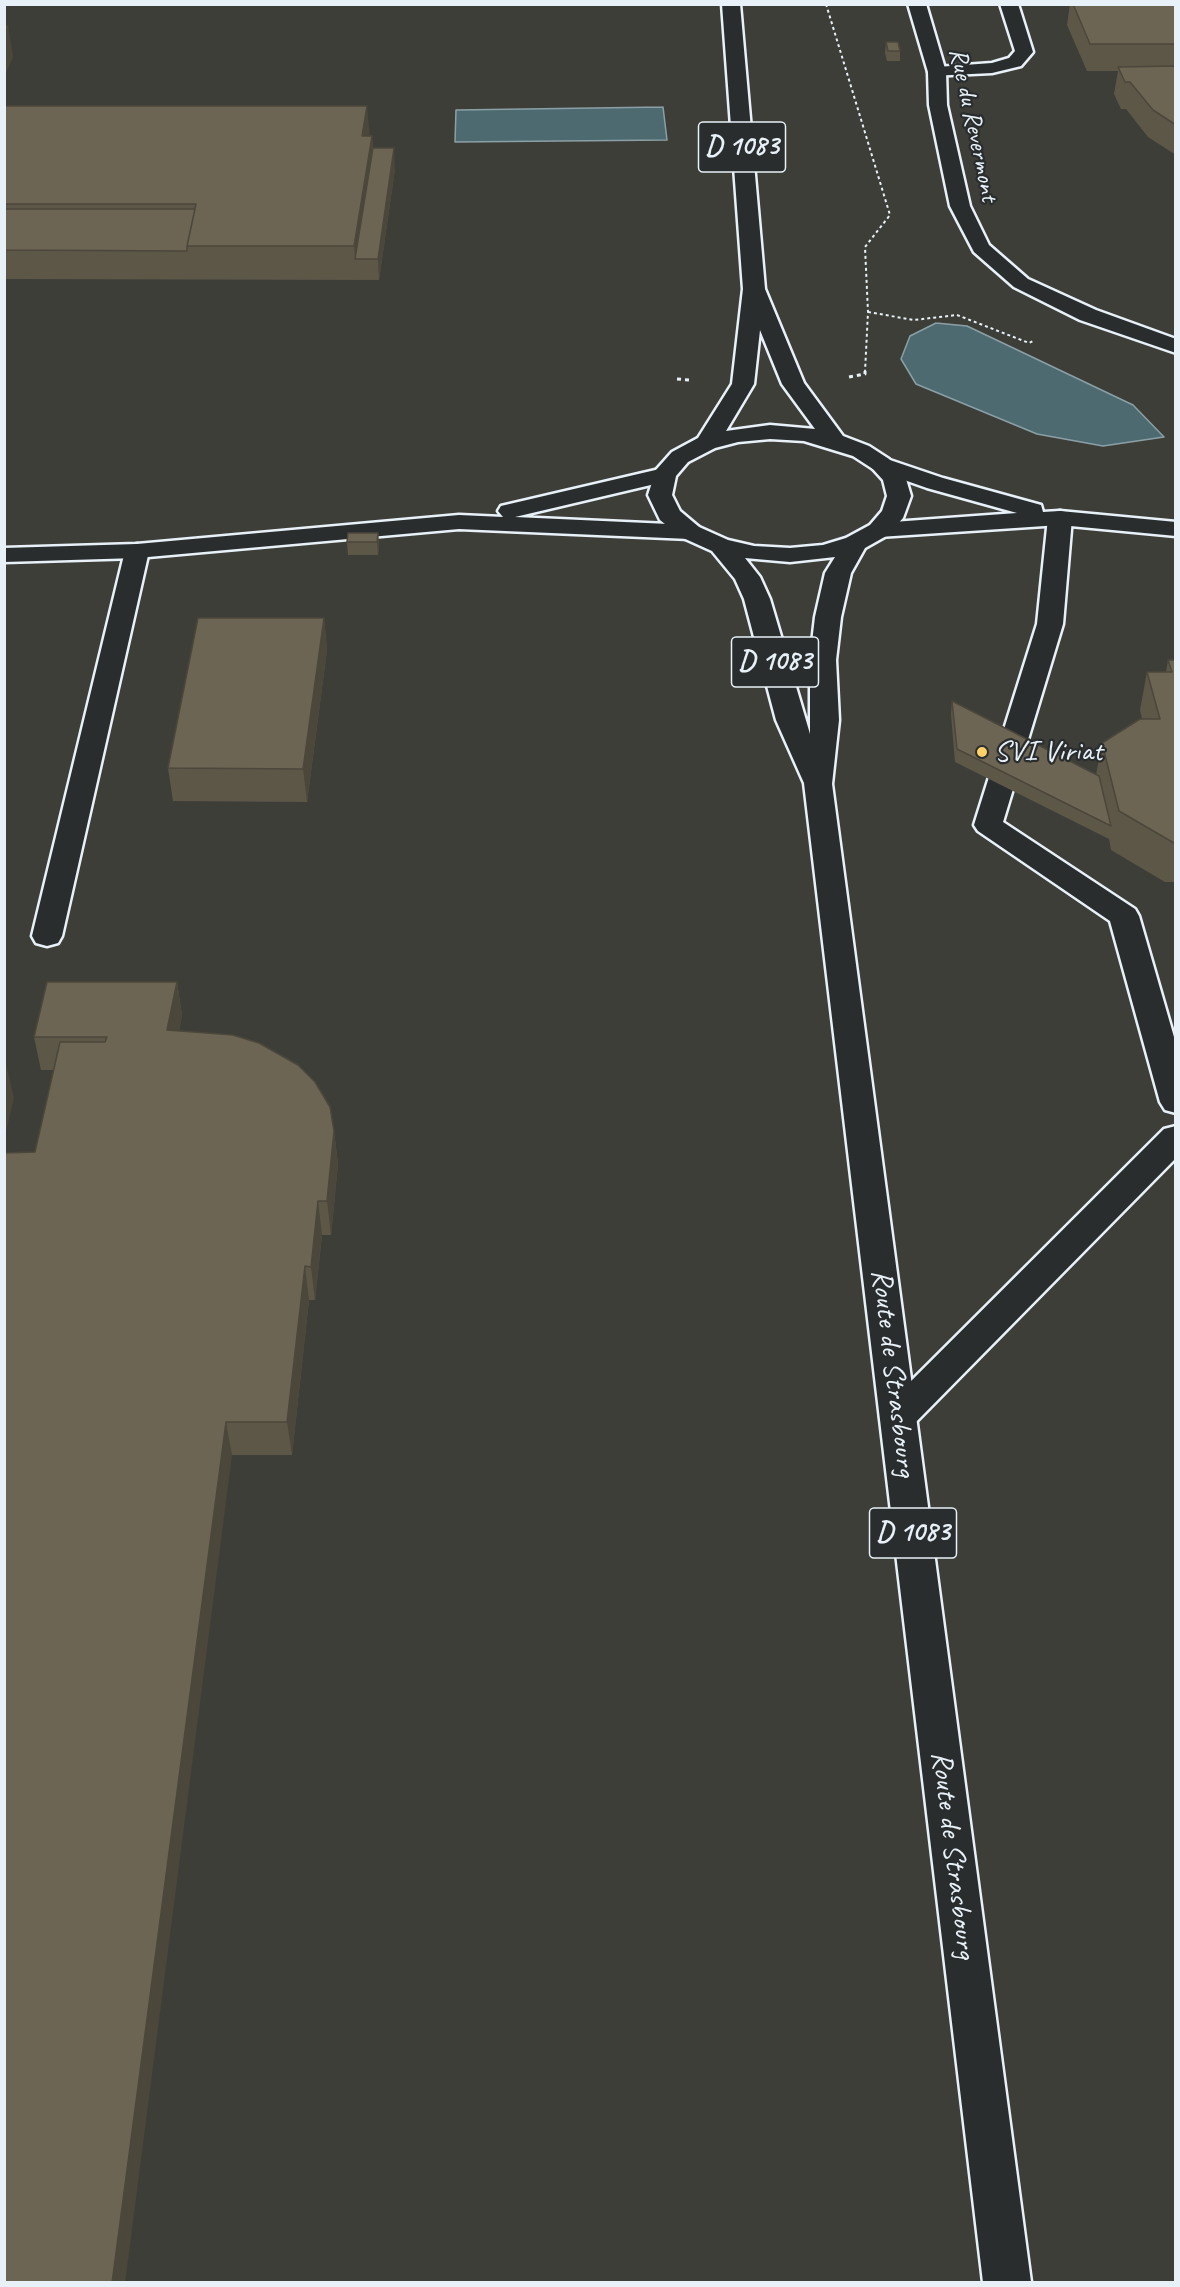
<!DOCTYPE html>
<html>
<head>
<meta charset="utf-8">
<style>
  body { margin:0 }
  #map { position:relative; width:1180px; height:2287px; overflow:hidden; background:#2a2d2e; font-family:Caveat,sans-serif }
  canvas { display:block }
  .frame { position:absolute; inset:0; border:6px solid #e8f1f8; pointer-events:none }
</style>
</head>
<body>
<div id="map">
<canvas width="1180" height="2287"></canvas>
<div class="frame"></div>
</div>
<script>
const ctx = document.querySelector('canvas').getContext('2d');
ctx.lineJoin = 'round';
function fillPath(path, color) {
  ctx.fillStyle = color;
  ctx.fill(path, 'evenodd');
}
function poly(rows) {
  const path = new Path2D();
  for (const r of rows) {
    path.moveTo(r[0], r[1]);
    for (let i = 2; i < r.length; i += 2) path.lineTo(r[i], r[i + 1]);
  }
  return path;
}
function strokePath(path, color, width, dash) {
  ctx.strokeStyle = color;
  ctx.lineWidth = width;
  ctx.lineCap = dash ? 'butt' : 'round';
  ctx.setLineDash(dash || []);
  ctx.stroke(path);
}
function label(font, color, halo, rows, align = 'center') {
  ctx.font = font + ' Caveat,sans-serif';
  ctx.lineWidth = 4.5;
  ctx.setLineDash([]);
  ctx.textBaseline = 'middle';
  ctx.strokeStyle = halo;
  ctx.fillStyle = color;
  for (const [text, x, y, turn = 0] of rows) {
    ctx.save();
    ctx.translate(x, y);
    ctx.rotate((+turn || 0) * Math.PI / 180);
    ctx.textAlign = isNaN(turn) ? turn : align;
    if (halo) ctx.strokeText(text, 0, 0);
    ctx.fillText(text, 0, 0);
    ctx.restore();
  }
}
const built = poly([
  [5,5,1175,5,1175,2282,5,2282]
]);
const water = poly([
  [663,107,667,140,455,142,456,110,663,107],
  [936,323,967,326,1133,405,1164,437,1103,446,1037,434,916,384,901,359,910,336,936,323]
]);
const pathFar1 = poly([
  [826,4,890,215,865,247,868,312,865,372],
  [868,312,914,320,957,315,1029,343,1033,341]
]);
const path = poly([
  [849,377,865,374,865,371],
  [677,379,689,380]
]);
const lane = poly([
  [1000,4,1018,4,1033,52,1021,66,992,73,931,76,928,72,931,68,937,67,992,63,1009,58,1015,51,1000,4],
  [1060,511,1069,513,1072,518,1063,624,1003,822,1135,909,1139,916,1176,1044,1176,1113,1165,1110,1160,1102,1110,921,978,831,974,825,1037,624,1048,518,1051,513,1060,511],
  [137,544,146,546,149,551,62,936,58,943,47,946,36,943,32,936,125,551,128,546,137,544],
  [1176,1126,1176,1158,911,1427,898,1431,885,1427,880,1417,885,1407,1164,1129,1176,1126]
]);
const street = poly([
  [908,4,926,4,946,72,947,105,970,206,989,245,1028,279,1096,310,1176,339,1176,353,1080,320,1014,287,974,252,950,206,929,105,928,72,908,4],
  [881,457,943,478,1041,505,1043,512,1060,511,1176,522,1176,536,1060,525,879,537,870,535,867,530,870,525,879,523,1017,513,927,488,873,469,869,464,873,459,881,457],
  [664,468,672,470,676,475,672,480,515,517,690,525,699,527,702,532,699,537,690,539,459,529,137,558,4,562,4,548,137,544,459,515,503,517,498,511,501,506,664,468]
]);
const primary = poly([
  [722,4,740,4,765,289,804,383,843,436,869,446,889,459,906,479,911,496,903,518,888,535,865,548,851,573,841,617,836,660,839,720,832,784,1031,2282,983,2282,804,783,776,720,744,599,735,579,712,551,681,537,660,520,648,495,656,470,672,452,698,438,732,384,743,289,722,4],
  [760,330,782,384,815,429,770,425,726,431,754,384,760,330],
  [770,439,804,441,853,456,873,469,883,480,887,496,882,511,870,525,846,538,823,545,790,548,754,546,728,540,699,527,680,511,672,495,676,476,688,462,715,448,738,442,770,439],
  [835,557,825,573,815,617,810,660,810,734,770,599,760,577,745,558,790,562,835,557]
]);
const wall = poly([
  [1070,4,1176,4,1176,155,1148,137,1126,109,1121,109,1114,94,1118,71,1087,71,1067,25],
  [886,42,900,51,900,61,887,61,885,53],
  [4,106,372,136,373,148,395,169,379,280,4,279],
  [378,533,379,546,378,555,348,555,347,542],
  [324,618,327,650,307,802,173,801,168,768],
  [1168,660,1176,660,1176,882,1165,882,1111,850,1109,839,955,762,951,714,952,701,1096,775,1102,743,1142,719,1140,710,1147,672,1166,672],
  [177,982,182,1015,179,1031,334,1131,338,1164,331,1235,322,1235,315,1300,309,1300,292,1455,232,1455,35,1152,54,1070,41,1070,34,1037]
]);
const shadedWall = poly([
  [8,26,13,57,4,77,4,33],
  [367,106,370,139,362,136],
  [372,136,374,169,355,259,354,246],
  [394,148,395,169,379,280,378,259],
  [378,533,379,546,378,555,377,542],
  [324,618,327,650,307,802,303,769],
  [177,982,182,1015,173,1064,167,1030],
  [6,1064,14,1098,4,1139,4,1072],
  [334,1131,338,1164,331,1235,327,1201],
  [318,1201,322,1235,315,1300,311,1267],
  [305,1266,309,1300,292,1455,287,1422],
  [226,1422,232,1455,125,2283,112,2283]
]);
const building = poly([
  [1073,4,1176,4,1176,44,1090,44,1073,4],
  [4,26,8,26,4,33,4,26],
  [886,42,898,42,900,51,888,51,886,42],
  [1176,66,1176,125,1153,110,1130,82,1125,82,1118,67,1176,66],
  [4,106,367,106,362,136,372,136,354,246,187,246,196,204,4,204,4,106],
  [373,148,394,148,378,259,355,259,373,148],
  [4,209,195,209,187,246,187,251,4,250,4,209],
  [348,533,378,533,377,542,347,542,348,533],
  [198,618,324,618,303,769,168,768,198,618],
  [1168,660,1176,660,1176,843,1174,843,1119,811,1102,743,1140,719,1160,719,1147,672,1172,672,1168,660],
  [952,701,1099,776,1111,826,957,749,952,701],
  [47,982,177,982,167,1030,233,1035,259,1043,298,1065,315,1082,330,1107,334,1131,327,1201,318,1201,311,1267,305,1266,287,1422,226,1422,112,2283,4,2283,4,1153,35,1152,60,1042,105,1042,107,1037,34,1037,47,982]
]);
const markers = [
  [982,752,6,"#ffd166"]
];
const farStreetnames = [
  ["Rue du Revermont",973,125,78]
];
const shields = [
  [742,147,87],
  [775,662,87],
  [913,1533,87]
];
const shieldNames = [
  ["D 1083",742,147],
  ["D 1083",775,662],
  ["D 1083",913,1533]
];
const poiNames = [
  ["SVI Viriat",994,752]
];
const streetNames = [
  ["Route de Strasbourg",893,1373,83],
  ["Route de Strasbourg",953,1855,83]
];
fillPath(built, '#3e3e39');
fillPath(water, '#4d6a70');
strokePath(water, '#8ba0a6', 1.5);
strokePath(lane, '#e8f1f8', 5);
strokePath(street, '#e8f1f8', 5);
strokePath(primary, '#e8f1f8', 5);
strokePath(pathFar1, '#e8f1f8', 2, [3, 3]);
strokePath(path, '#e8f1f8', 3, [4, 4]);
fillPath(lane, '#2a2d2e');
fillPath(street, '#2a2d2e');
fillPath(primary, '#2a2d2e');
fillPath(wall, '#5d5748');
fillPath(shadedWall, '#4c473b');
fillPath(building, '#6c6554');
strokePath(building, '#4c473b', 1.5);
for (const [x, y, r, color] of markers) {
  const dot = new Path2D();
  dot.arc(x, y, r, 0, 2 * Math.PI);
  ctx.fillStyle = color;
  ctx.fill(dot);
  strokePath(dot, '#2a2d2e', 2);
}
label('26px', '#e8f1f8', '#2a2d2e', farStreetnames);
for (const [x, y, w] of shields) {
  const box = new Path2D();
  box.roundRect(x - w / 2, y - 25, w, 50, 4.5);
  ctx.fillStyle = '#2a2d2e';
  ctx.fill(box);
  strokePath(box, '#e8f1f8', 1.5);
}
label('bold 28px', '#e8f1f8', null, shieldNames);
label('30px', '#e8f1f8', '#2a2d2e', poiNames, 'left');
label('30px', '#e8f1f8', '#2a2d2e', streetNames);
</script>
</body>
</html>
